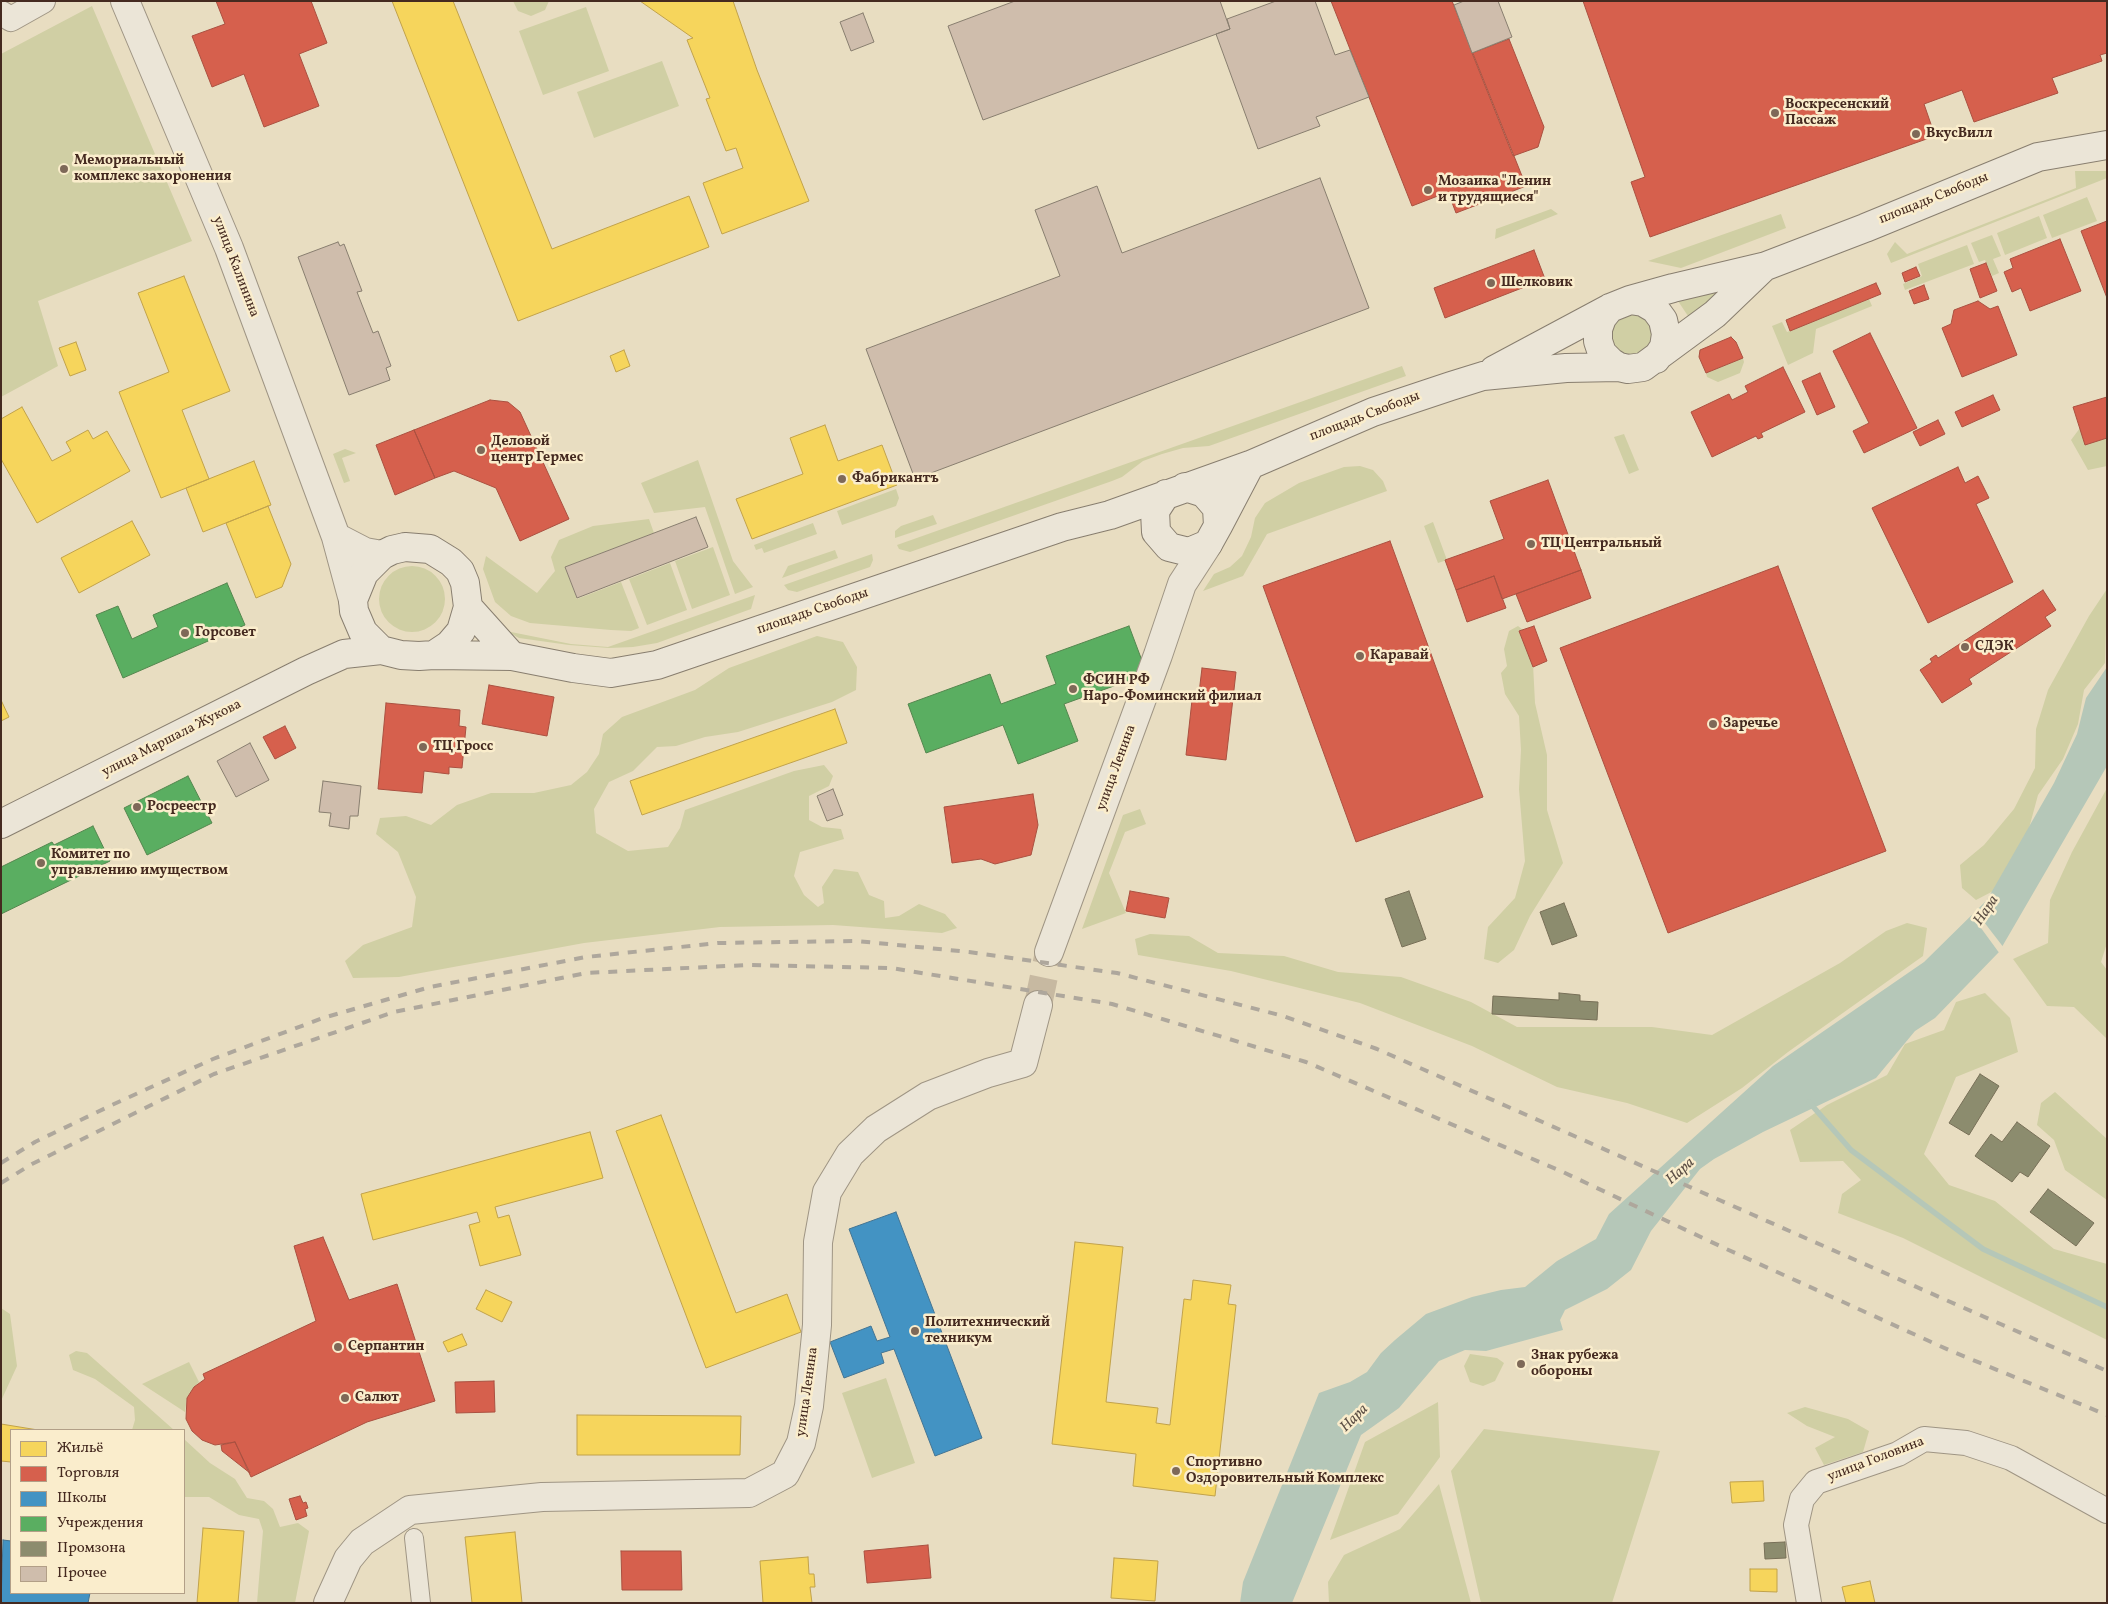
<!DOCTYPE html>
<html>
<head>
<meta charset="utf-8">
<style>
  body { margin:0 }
  #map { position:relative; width:2108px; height:1604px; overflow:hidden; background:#e8ddc1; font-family:Vollkorn,serif }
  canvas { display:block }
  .frame { position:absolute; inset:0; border:2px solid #452a20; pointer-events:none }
  .legend { position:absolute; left:10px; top:1429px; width:175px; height:165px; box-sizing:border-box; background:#faedcc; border:1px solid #b29f87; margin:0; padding:6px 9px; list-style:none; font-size:15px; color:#452a20 }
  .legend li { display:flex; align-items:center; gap:10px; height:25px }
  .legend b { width:25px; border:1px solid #b29f87 }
</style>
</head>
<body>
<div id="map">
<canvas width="2108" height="1604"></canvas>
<div class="frame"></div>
<ul class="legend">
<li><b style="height:14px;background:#f6d55c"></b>Жильё</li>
<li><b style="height:14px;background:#d6604d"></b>Торговля</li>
<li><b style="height:14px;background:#4393c3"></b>Школы</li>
<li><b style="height:14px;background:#5aae61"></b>Учреждения</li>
<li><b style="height:14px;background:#8c8c6e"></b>Промзона</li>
<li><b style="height:14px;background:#cfbdac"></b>Прочее</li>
</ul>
</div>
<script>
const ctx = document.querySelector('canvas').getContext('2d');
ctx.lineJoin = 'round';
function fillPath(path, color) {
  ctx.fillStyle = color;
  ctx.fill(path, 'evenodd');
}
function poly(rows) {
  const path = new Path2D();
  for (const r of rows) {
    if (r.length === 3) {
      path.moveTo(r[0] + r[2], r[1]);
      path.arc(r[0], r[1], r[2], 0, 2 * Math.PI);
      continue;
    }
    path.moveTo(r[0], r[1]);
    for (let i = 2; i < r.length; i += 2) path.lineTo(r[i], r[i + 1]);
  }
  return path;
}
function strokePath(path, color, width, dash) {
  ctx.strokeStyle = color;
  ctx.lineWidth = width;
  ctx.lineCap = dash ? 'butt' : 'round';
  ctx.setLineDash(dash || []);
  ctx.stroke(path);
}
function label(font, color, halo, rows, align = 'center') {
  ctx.font = font + ' Vollkorn,serif';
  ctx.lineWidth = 5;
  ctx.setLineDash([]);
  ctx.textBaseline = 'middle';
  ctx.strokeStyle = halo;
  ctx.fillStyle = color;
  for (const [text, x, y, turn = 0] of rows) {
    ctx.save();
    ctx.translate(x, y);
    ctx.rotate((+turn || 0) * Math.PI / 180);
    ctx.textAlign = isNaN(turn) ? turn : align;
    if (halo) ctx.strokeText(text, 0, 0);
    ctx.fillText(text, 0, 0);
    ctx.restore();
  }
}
const green = poly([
  [513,1,549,1,545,10,531,16,518,11],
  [92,6,192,241,38,301,58,366,1,397,1,54],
  [586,7,609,71,543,95,519,31],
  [662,61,679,106,594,138,577,92],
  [2075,171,2107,171,2107,178,1891,263,1887,254,1895,242,1907,254,2076,188],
  [2087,197,2097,221,2052,238,2043,215],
  [1551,209,1558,214,1495,239,1496,229],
  [1781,214,1786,228,1681,268,1648,261],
  [2039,216,2047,238,2005,255,1997,233],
  [1992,235,2001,256,1993,259,1999,273,1992,276,1985,260,1979,262,1971,243],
  [1967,245,1974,264,1905,290,1903,284,1922,276,1918,264],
  [1742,279,1689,325,1688,316,1676,298],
  [1869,299,1872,306,1816,329,1813,353,1788,365,1772,326,1782,322,1787,332],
  [1623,308,1655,320,1651,354,1618,359,1604,328],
  [1743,358,1744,362,1740,373,1718,382,1707,377,1706,373],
  [1402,366,1406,376,1209,446,1183,448,1162,454,1143,461,1122,477,1112,481,910,552,899,549,897,545],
  [2086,420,2107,423,2107,466,2088,470,2071,440],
  [1624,434,1639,470,1629,474,1614,437],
  [345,449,356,453,342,458,350,481,344,483,333,454],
  [698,460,733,561,753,587,735,594,705,507,654,513,641,483],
  [1360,466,1373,470,1383,481,1387,491,1267,534,1243,576,1203,591,1214,574,1230,567,1242,556,1251,537,1255,518,1265,503,1299,483,1344,467],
  [896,489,899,498,896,506,842,525,837,511],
  [933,515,937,524,895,538,895,531,901,526],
  [649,519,654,533,565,567,577,599,621,582,639,628,631,631,611,630,530,623,511,616,495,602,483,569,486,556,537,593,555,571,551,557,559,540,593,526],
  [1433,522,1447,560,1438,563,1424,526],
  [813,523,817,534,764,553,762,548,756,550,754,545],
  [713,547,730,595,692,609,675,561],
  [835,550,838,558,782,578,788,566],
  [872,554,873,560,870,567,797,592,788,590,784,585],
  [670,563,687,610,647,625,629,579],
  [412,599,33],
  [2107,589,2105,663,2084,690,2078,724,2063,759,2038,795,2025,843,1999,888,1976,900,1962,888,1960,865,1984,845,2014,809,2035,768,2036,729,2048,690,2089,616],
  [755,595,751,609,657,643,633,647,609,648,569,645,519,638,506,631,571,644,608,647],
  [1518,626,1529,635,1533,664,1535,703,1547,755,1547,810,1563,863,1530,916,1514,950,1498,963,1484,959,1488,927,1515,898,1525,861,1519,789,1521,750,1519,716,1505,694,1501,673,1507,666,1504,649,1509,631],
  [817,636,843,642,857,667,856,690,832,702,738,732,705,737,676,746,657,747,633,771,609,782,594,809,596,833,628,851,668,847,680,828,685,810,794,771,824,765,833,776,829,786,809,796,809,820,822,827,841,829,844,839,800,852,794,876,804,895,818,907,824,903,822,887,834,869,858,872,869,895,884,901,885,918,899,916,919,904,945,914,957,928,942,933,833,925,720,927,584,943,399,977,353,978,345,961,363,945,412,927,416,897,398,852,376,834,380,818,406,816,431,825,457,805,491,793,534,793,571,785,587,772,599,754,603,734,622,717,695,690,729,668],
  [2107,788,2107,943,2101,962,2107,970,2107,1039,2074,1007,2047,1006,2013,959,2048,943,2050,900,2072,852],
  [1140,809,1146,824,1125,832,1109,873,1126,913,1082,929,1123,815],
  [1907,923,1927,928,1923,956,1788,1052,1742,1088,1687,1123,1627,1103,1557,1087,1472,1046,1360,1003,1231,971,1138,955,1135,939,1150,934,1189,936,1218,953,1284,956,1338,972,1401,977,1471,1002,1517,1027,1652,1027,1712,1035,1840,963,1886,931],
  [1985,993,2010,1018,2018,1052,1956,1077,1924,1154,1949,1185,1995,1201,2054,1249,2107,1264,2107,1340,1903,1238,1838,1213,1842,1194,1861,1180,1843,1161,1800,1162,1790,1130,1827,1105,1887,1075,1905,1044,1944,1030,1956,1002],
  [2055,1092,2107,1139,2107,1200,2065,1170,2054,1140,2037,1125,2041,1103],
  [1,1308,10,1314,17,1366,1,1401],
  [76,1351,87,1353,174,1430,132,1430,135,1420,134,1407,95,1379,73,1370,69,1355],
  [1470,1354,1497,1358,1504,1363,1495,1381,1483,1386,1470,1382,1464,1366],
  [189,1362,199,1382,187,1398,185,1412,142,1384],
  [886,1378,915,1463,872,1478,842,1393],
  [1438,1402,1440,1457,1398,1514,1330,1540,1365,1442],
  [1805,1407,1848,1419,1869,1431,1863,1452,1824,1465,1815,1448,1835,1437,1807,1426,1787,1413],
  [1484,1429,1660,1451,1612,1603,1481,1603,1451,1471],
  [184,1439,210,1463,235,1479,247,1498,264,1501,273,1509,280,1527,298,1523,309,1531,295,1603,257,1603,263,1531,259,1519,239,1515,209,1497,184,1497],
  [1439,1484,1471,1603,1329,1603,1328,1582,1344,1555,1400,1529]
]);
const water = poly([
  [2107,667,2107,766,1999,952,1935,1018,1915,1031,1876,1078,1763,1132,1714,1159,1700,1169,1651,1231,1631,1270,1607,1289,1565,1310,1560,1320,1563,1330,1486,1351,1465,1350,1439,1361,1399,1408,1361,1435,1292,1603,1240,1603,1243,1582,1319,1393,1350,1382,1367,1372,1381,1353,1395,1340,1426,1314,1472,1297,1501,1290,1525,1287,1557,1261,1596,1239,1609,1214,1773,1066,1924,962,1987,900,2054,783,2077,734,2086,698]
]);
const pier = poly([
  [1974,909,2004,948,2000,954,1970,913]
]);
const homes = poly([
  [392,1,453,1,552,249,689,196,709,247,518,321,392,1],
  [640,1,733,1,757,70,809,201,722,234,703,183,743,168,736,148,726,151,706,99,710,98,687,40,693,38,640,1],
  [184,276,230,391,182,410,209,479,161,498,119,392,169,372,138,293,184,276],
  [76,342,86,370,70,376,59,348,76,342],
  [624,350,630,366,616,372,610,356,624,350],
  [22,407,52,461,71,451,66,442,88,430,93,439,107,431,130,471,37,523,1,459,1,419,22,407],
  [825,425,838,461,882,445,897,485,752,539,736,499,803,474,790,438,825,425],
  [254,461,271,505,203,532,186,488,254,461],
  [268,506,291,564,282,587,256,598,226,523,268,506],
  [132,521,150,555,79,593,61,558,132,521],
  [1,700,9,717,1,721,1,700],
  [835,709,847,743,642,815,630,781,835,709],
  [661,1115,736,1313,787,1294,801,1332,706,1368,616,1131,661,1115],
  [590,1132,603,1178,495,1207,498,1218,509,1215,521,1255,480,1266,469,1225,480,1222,477,1212,373,1240,361,1194,590,1132],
  [1075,1242,1123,1247,1106,1402,1158,1408,1156,1423,1170,1425,1184,1299,1191,1300,1193,1280,1231,1285,1228,1304,1236,1305,1215,1496,1133,1486,1136,1454,1052,1444,1075,1242],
  [486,1290,512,1302,502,1322,476,1309,486,1290],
  [462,1334,467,1345,448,1352,443,1342,462,1334],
  [577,1415,741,1416,740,1455,577,1455,577,1415],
  [1,1424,38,1430,11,1430,11,1462,1,1461,1,1424],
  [1763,1481,1764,1501,1732,1503,1730,1482,1763,1481],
  [203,1528,244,1531,238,1603,197,1603,203,1528],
  [515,1532,522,1603,472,1603,465,1537,515,1532],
  [808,1557,809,1574,814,1574,815,1587,810,1587,812,1603,763,1603,760,1561,808,1557],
  [1114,1558,1158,1561,1155,1601,1111,1598,1114,1558],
  [1750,1569,1777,1569,1777,1592,1750,1591,1750,1569],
  [1870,1581,1875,1603,1846,1603,1842,1587,1870,1581]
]);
const shops = poly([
  [216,1,311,1,327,43,299,54,319,106,264,127,244,74,212,87,192,36,225,24,216,1],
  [1331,1,1452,1,1526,186,1456,213,1448,192,1412,206,1331,1],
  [1583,1,2107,1,2107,53,2100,55,2102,61,2052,78,2058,93,1974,122,1962,90,1924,104,1935,136,1650,237,1631,182,1645,177,1583,1],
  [1509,39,1544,127,1538,147,1513,156,1472,53,1509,39],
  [2107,221,2107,298,2081,231,2107,221],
  [2060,239,2081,291,2030,311,2021,288,2012,292,2004,272,2013,268,2010,259,2060,239],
  [1534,250,1545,279,1445,318,1434,288,1534,250],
  [1986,263,1997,291,1980,298,1970,269,1986,263],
  [1916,267,1920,276,1905,282,1902,273,1916,267],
  [1876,283,1881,294,1790,331,1786,320,1876,283],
  [1924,285,1929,299,1914,304,1909,291,1924,285],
  [1978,301,1990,309,1998,306,2017,355,1962,377,1942,328,1951,324,1954,310,1978,301],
  [1870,333,1917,428,1864,453,1853,431,1869,423,1833,351,1870,333],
  [1731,337,1736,342,1743,358,1706,373,1699,357,1700,350,1731,337],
  [1783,367,1805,412,1761,433,1763,437,1758,439,1756,436,1712,457,1691,412,1729,394,1732,400,1748,392,1745,386,1783,367],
  [1820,373,1835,407,1817,415,1802,381,1820,373],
  [1993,395,2000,410,1962,427,1955,412,1993,395],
  [2107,397,2107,438,2085,445,2073,407,2107,397],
  [490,400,508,402,520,412,569,519,520,541,496,488,454,471,435,478,414,430,490,400],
  [1938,420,1945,434,1920,446,1913,432,1938,420],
  [414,430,435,478,395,495,376,445,414,430],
  [1958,467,1965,483,1978,476,1989,498,1976,504,2013,582,1928,623,1872,508,1958,467],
  [1548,480,1581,570,1502,599,1494,576,1456,590,1445,560,1504,539,1490,501,1548,480],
  [1390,541,1483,797,1356,842,1263,586,1390,541],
  [1778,566,1886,851,1668,933,1560,648,1778,566],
  [1581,570,1591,598,1527,622,1516,594,1581,570],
  [1494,576,1506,608,1467,622,1456,590,1494,576],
  [2043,590,2056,610,2045,617,2051,626,1969,679,1972,684,1942,703,1920,670,1932,662,1930,659,1936,655,1938,658,2043,590],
  [1534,626,1547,661,1533,667,1519,631,1534,626],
  [1202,668,1236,672,1226,760,1186,755,1192,700,1198,701,1202,668],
  [489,685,554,697,547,736,482,724,489,685],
  [386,703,460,710,459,726,466,727,462,768,449,767,449,774,424,771,422,793,378,789,386,703],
  [285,726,296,748,275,759,263,737,285,726],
  [1033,794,1038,825,1031,855,995,864,981,859,952,863,944,807,1033,794],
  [1130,891,1169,898,1165,918,1126,911,1130,891],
  [323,1237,349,1300,397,1284,435,1401,367,1422,251,1477,235,1442,215,1445,202,1440,192,1431,186,1419,187,1398,194,1387,205,1379,203,1374,316,1321,294,1246,323,1237],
  [494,1381,495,1412,456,1413,455,1382,494,1381],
  [235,1442,250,1473,222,1451,221,1445,235,1442],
  [300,1496,303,1503,306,1502,308,1508,305,1509,307,1516,296,1520,289,1499,300,1496],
  [928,1545,931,1578,867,1583,864,1551,928,1545],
  [621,1551,681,1551,682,1590,622,1590,621,1551]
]);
const schools = poly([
  [896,1212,982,1438,935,1456,894,1349,881,1353,884,1363,844,1378,830,1342,871,1326,877,1341,890,1337,849,1229,896,1212],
  [3,1540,11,1541,11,1593,90,1593,88,1603,1,1603,3,1540]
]);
const public = poly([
  [227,583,245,625,123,678,96,615,118,606,132,639,158,627,153,615,227,583],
  [1129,626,1147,674,1064,704,1078,741,1018,764,1003,725,926,753,908,704,990,674,1001,704,1056,684,1046,656,1129,626],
  [188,776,212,823,147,855,124,808,188,776],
  [93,826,110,861,1,914,1,867,52,842,54,845,93,826]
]);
const industry = poly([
  [1409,891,1426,939,1402,947,1385,899,1409,891],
  [1564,903,1577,936,1552,945,1540,912,1564,903],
  [1559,993,1580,995,1580,1001,1598,1002,1597,1020,1492,1014,1493,996,1559,1000,1559,993],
  [1980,1074,1999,1086,1969,1135,1949,1123,1980,1074],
  [2017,1122,2050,1146,2028,1177,2020,1172,2012,1182,1975,1156,1991,1134,2002,1142,2017,1122],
  [2048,1189,2094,1223,2076,1246,2030,1212,2048,1189],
  [1785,1542,1786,1558,1765,1559,1764,1543,1785,1542]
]);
const stream = poly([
  [1809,1102,1851,1150,1983,1249,2107,1307]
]);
const building = poly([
  [1015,1,1220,1,1230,29,983,120,948,26,1015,1],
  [1276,1,1315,1,1335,55,1350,50,1369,97,1316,117,1320,126,1258,149,1216,34,1230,29,1227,19,1276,1],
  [1464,1,1498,1,1512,37,1472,53,1454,5,1464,1],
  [863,13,874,42,851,51,840,22,863,13],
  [1320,178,1369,308,915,479,866,349,1060,276,1035,210,1097,186,1122,253,1320,178],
  [338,242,340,246,344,244,362,291,357,292,373,333,378,331,391,366,386,368,390,380,349,395,298,257,338,242],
  [696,517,708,547,577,598,565,567,696,517],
  [250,743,269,780,236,797,217,761,250,743],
  [323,781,361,786,358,816,350,816,349,829,329,826,331,813,319,812,323,781],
  [833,789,843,815,827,821,817,796,833,789]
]);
const tertiaryTunnel = poly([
  [1038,1005,1049,952]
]);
const pedestrian = poly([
  [414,1538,421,1603]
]);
const minor = poly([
  [1,13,11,19,43,1],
  [1809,1603,1796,1525,1802,1499,1816,1482,1898,1454,1924,1439,1966,1443,2011,1458,2107,1511]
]);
const tertiary = poly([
  [125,1,229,248,336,537,353,600],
  [336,537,365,552,382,555],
  [1049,952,1158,655,1182,584,1208,544],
  [328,1603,348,1559,362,1542,410,1510,542,1497,749,1493,785,1474,801,1443,809,1406,817,1325,818,1242,827,1192,850,1154,876,1129,928,1096,988,1073,1023,1063,1038,1005]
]);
const secondary = poly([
  [1630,300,1643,302,1655,309,1663,320,1666,334,1664,347,1656,359],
  [1610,308,1602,318,1598,329,1598,341,1602,353,1611,362,1619,367,1628,369,1643,367,1715,314,1764,267],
  [1494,370,1610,308,1630,300,1673,288,1766,266,1865,228,2038,157,2107,145],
  [1166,494,1155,511,1156,532,1169,547,1189,552,1208,544,1218,526,1217,508,1204,493,1185,487],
  [1218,526,1250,465],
  [405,547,430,549,451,562,460,571,465,583,468,607,461,631,449,645,434,655,419,656,401,655,381,650,363,632,354,611,353,600,364,573,382,555,392,550,405,547],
  [468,607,512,656],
  [434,655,512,656,573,668,611,673,657,665,1062,527,1110,515,1250,465,1373,412,1451,386,1483,376,1566,368,1619,367],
  [1,824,306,671,344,654,381,650]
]);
const rail = poly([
  [1,1163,35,1142,114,1104,213,1059,323,1018,430,987,586,957,718,943,857,941,969,952,1117,973,1283,1016,1377,1049,2107,1371],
  [1,1183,32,1164,214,1074,394,1012,586,973,747,965,891,968,1112,1004,1306,1062,1563,1172,1722,1247,1951,1351,2107,1415]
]);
const markers = [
  [1775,113,5,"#7e6958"],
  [1916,134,5,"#7e6958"],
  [64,169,5,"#7e6958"],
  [1428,190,5,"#7e6958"],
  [1491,283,5,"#7e6958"],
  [481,450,5,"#7e6958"],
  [842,479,5,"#7e6958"],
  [1531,544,5,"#7e6958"],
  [185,633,5,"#7e6958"],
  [1965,647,5,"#7e6958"],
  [1360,656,5,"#7e6958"],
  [1073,689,5,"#7e6958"],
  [1713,724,5,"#7e6958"],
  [423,747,5,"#7e6958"],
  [137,807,5,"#7e6958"],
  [41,863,5,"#7e6958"],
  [915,1331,5,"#7e6958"],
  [338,1347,5,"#7e6958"],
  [1521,1364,5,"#7e6958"],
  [345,1398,5,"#7e6958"],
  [1176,1471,5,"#7e6958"]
];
const poiNames = [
  ["Воскресенский",1785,105],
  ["Пассаж",1785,121],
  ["ВкусВилл",1926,134],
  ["Мемориальный",74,161],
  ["комплекс захоронения",74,177],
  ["Мозаика \"Ленин",1438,182],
  ["и трудящиеся\"",1438,198],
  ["Шелковик",1501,283],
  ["Деловой",491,442],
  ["центр Гермес",491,458],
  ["Фабрикантъ",852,479],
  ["ТЦ Центральный",1541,544],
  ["Горсовет",195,633],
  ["СДЭК",1975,647],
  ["Каравай",1370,656],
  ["ФСИН РФ",1083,681],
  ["Наро-Фоминский филиал",1083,697],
  ["Заречье",1723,724],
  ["ТЦ Гросс",433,747],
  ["Росреестр",147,807],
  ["Комитет по",51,855],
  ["управлению имуществом",51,871],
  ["Политехнический",925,1323],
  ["техникум",925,1339],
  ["Серпантин",348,1347],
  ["Знак рубежа",1531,1356],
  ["обороны",1531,1372],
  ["Салют",355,1398],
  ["Спортивно",1186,1463],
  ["Оздоровительный Комплекс",1186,1479]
];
const streetNames = [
  ["площадь Свободы",1934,199,-22],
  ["улица Калинина",235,267,69],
  ["площадь Свободы",1365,417,-21],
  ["площадь Свободы",813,612,-19],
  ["улица Маршала Жукова",172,739,-27],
  ["улица Ленина",1117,768,-70],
  ["улица Ленина",808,1392,-82],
  ["улица Головина",1876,1460,-21]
];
const waterNames = [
  ["Нара",1987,911,-56],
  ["Нара",1681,1172,-42],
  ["Нара",1355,1419,-45]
];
fillPath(green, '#d0cfa4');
fillPath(water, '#b5c7b8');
fillPath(pier, '#e8ddc1');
fillPath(homes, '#f6d55c');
strokePath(homes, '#c1a24a', 1);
fillPath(shops, '#d6604d');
strokePath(shops, '#aa5040', 1);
fillPath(schools, '#4393c3');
strokePath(schools, '#447492', 1);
fillPath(public, '#5aae61');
strokePath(public, '#54864e', 1);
fillPath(industry, '#8c8c6e');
strokePath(industry, '#776f57', 1);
strokePath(stream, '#b5c7b8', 5.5);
fillPath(building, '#cfbdac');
strokePath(building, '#887e6f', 1);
strokePath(tertiaryTunnel, '#c7b9a1', 28, [28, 14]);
strokePath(pedestrian, '#9f9584', 20);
strokePath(minor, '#9f9584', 26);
strokePath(tertiary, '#9f9584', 30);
strokePath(secondary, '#887e6f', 30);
strokePath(pedestrian, '#ebe5d7', 18);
strokePath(minor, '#ebe5d7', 24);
strokePath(tertiary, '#ebe5d7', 28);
strokePath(secondary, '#ebe5d7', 28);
strokePath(rail, '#aea79c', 4, [9, 9]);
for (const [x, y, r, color] of markers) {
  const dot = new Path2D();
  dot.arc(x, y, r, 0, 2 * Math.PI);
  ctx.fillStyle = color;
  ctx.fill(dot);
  strokePath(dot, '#faedcc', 2);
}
label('bold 14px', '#452a20', '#faedcc', poiNames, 'left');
label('14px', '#452a20', '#faedcc', streetNames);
label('italic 15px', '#5c4f45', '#faedcc', waterNames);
</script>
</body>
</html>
